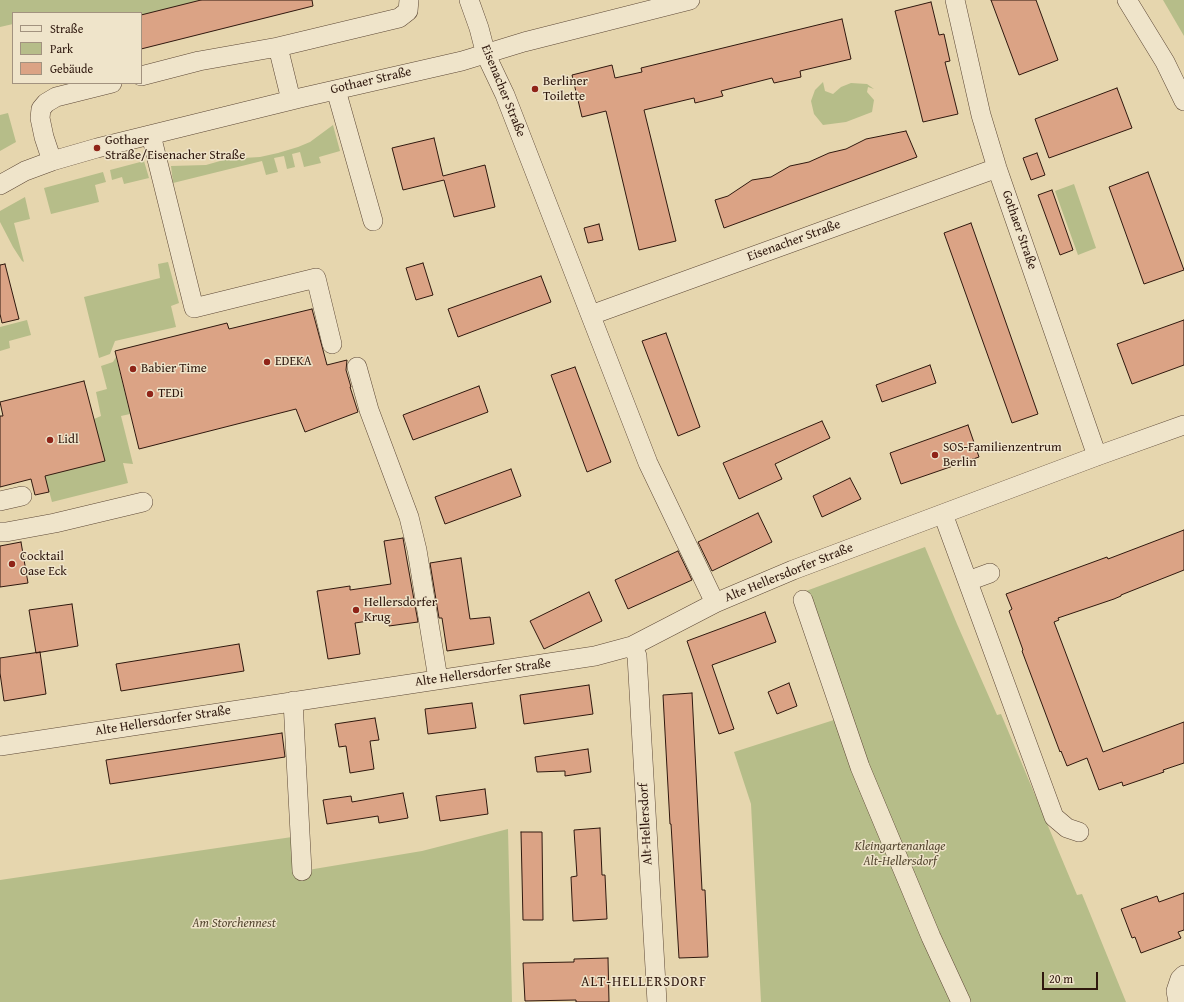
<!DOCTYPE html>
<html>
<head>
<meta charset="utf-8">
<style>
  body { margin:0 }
  #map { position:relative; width:1184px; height:1002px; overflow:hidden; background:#e6d6ae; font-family:"Gentium Book Plus",serif }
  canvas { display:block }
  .legend { position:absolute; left:12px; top:12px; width:130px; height:72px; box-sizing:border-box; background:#efe4ca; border:1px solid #a2927f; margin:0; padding:5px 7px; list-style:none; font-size:12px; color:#2f180e }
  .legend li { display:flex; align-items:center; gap:8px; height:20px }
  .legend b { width:20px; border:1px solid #a2927f }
  .scale { position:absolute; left:1042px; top:972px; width:56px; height:18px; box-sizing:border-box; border:2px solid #2f180e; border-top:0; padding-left:5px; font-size:12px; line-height:14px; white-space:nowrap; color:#2f180e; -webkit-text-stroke:3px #efe4ca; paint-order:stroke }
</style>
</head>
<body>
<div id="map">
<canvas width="1184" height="1002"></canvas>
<ul class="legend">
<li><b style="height:5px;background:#efe4ca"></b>Straße</li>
<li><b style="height:11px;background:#b6bd89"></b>Park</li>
<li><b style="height:11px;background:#dba385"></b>Gebäude</li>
</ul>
<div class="scale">20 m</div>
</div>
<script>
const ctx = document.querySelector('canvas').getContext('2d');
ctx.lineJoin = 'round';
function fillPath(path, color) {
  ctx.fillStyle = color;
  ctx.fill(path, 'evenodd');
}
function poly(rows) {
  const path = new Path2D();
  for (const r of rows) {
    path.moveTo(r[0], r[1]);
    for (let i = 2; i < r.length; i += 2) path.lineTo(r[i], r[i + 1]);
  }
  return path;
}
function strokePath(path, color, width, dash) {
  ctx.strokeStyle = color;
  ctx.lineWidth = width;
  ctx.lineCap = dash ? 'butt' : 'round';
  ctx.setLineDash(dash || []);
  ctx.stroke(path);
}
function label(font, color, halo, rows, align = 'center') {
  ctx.font = font + ' "Gentium Book Plus",serif';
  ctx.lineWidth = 3;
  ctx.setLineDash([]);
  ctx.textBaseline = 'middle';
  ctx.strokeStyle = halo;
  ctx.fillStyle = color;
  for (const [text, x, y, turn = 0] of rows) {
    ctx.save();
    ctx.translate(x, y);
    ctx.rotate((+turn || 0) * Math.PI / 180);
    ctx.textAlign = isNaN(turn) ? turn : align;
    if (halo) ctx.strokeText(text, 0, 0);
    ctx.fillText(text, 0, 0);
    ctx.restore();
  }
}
const green = poly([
  [0,0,201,0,193,2,194,6,177,6,141,15,141,13,13,13,13,24,0,27],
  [1163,0,1184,0,1184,36],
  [823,82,825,91,833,94,841,87,851,83,867,84,874,89,868,87,867,92,874,100,872,112,846,122,823,125,814,114,811,101,815,90],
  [8,113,16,142,0,151,0,115],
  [333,125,340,151,319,157,321,163,304,167,300,152,292,154,295,167,287,169,284,156,274,158,278,172,266,175,262,161,173,183,171,166,206,165,227,159,260,157,278,153,298,147,310,142],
  [144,161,149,178,124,184,122,177,112,180,110,170],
  [103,172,106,182,95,185,99,202,51,214,44,188],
  [1074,184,1096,248,1078,255,1055,191],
  [25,197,30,219,14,223,24,262,22,261,13,247,0,222,0,211],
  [168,262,179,303,171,306,176,327,115,341,110,354,99,358,84,297,160,278,158,264],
  [27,320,31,335,9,341,10,348,0,351,0,327],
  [116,357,130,414,121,416,133,464,123,463,128,483,52,502,45,476,104,461,94,419,101,416,96,392,107,389,101,366,113,362],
  [925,547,957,624,997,715,1001,714,1077,895,1082,894,1126,1002,761,1002,751,804,734,752,837,719,806,591],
  [508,829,512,1002,0,1002,0,880,292,837,302,871,422,851]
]);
const building = poly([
  [201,0,312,0,313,6,141,49,141,15,201,0],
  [991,0,1036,0,1058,60,1019,75,991,0],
  [931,2,939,35,944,34,950,61,945,62,958,114,923,122,895,11,931,2],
  [842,19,851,59,800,71,801,77,774,83,772,78,721,91,723,96,695,103,694,98,644,110,676,241,639,250,606,111,582,117,572,75,612,65,615,78,642,72,641,68,842,19],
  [1117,88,1132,128,1049,158,1035,119,1117,88],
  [906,131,917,157,724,228,715,200,728,196,752,180,771,177,790,166,809,162,829,153,846,149,866,139,906,131],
  [434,138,443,176,485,165,495,207,454,217,444,180,403,190,392,148,434,138],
  [1037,153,1045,175,1031,180,1023,158,1037,153],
  [1148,172,1184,270,1144,284,1109,187,1148,172],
  [1052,190,1073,250,1060,255,1038,195,1052,190],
  [971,223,1038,414,1012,423,944,233,971,223],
  [599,224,603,240,588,243,584,228,599,224],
  [423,263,433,295,416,300,406,268,423,263],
  [5,264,19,319,2,323,0,314,0,265,5,264],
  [541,276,551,302,458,337,448,309,541,276],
  [312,309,327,365,347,360,346,370,351,387,350,387,358,412,305,432,296,409,139,449,115,351,227,323,229,329,312,309],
  [1184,320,1184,365,1132,384,1117,344,1184,320],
  [666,333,700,427,678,436,642,341,666,333],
  [930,365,936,383,882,402,876,385,930,365],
  [575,367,611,462,587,472,551,375,575,367],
  [84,381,105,461,45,476,49,492,35,495,31,479,0,487,0,416,3,416,0,402,84,381],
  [479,386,488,412,413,440,403,415,479,386],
  [822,421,830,438,775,464,782,479,739,499,723,463,822,421],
  [968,425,979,457,901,484,890,453,968,425],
  [511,469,521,496,445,524,435,497,511,469],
  [850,478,861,499,822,517,813,496,850,478],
  [758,513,772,542,712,571,698,542,758,513],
  [1184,530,1184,570,1121,595,1121,596,1114,599,1058,618,1059,620,1054,622,1103,752,1184,722,1184,763,1163,770,1164,772,1123,786,1122,782,1099,790,1087,758,1067,766,1061,751,1060,752,1022,651,1023,650,1009,611,1012,609,1006,594,1107,557,1108,559,1184,530],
  [403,538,418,622,389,626,388,618,355,623,360,654,328,659,317,591,350,586,350,590,391,584,384,541,403,538],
  [21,542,28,583,0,587,0,546,21,542],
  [678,551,692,580,628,609,615,580,678,551],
  [461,558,470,619,490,617,494,644,447,651,442,618,439,618,430,563,461,558],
  [589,592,602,621,544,649,530,621,589,592],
  [72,604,78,646,36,653,29,610,72,604],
  [765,612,776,642,712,665,734,729,719,734,687,641,765,612],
  [239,644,244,671,121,691,116,664,239,644],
  [40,652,46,694,4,701,0,673,0,658,40,652],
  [789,683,797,706,777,714,768,692,789,683],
  [589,685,593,714,524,724,520,695,589,685],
  [692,693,702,890,705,890,708,957,679,958,671,824,670,824,663,695,692,693],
  [472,703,476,728,428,734,425,709,472,703],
  [375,718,379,740,370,741,374,769,350,773,346,746,339,747,335,724,375,718],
  [282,733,285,757,110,784,106,760,282,733],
  [588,749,591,772,565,776,565,771,537,772,535,757,588,749],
  [485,789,488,814,440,821,436,796,485,789],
  [403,793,408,818,379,823,378,816,327,824,323,800,351,796,352,802,403,793],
  [600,828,602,875,605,875,607,919,573,921,571,877,577,876,574,830,600,828],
  [521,832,542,832,543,920,523,920,521,832],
  [1184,893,1184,930,1178,932,1181,938,1141,953,1135,937,1132,938,1121,909,1157,896,1159,902,1184,893],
  [608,958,609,1002,576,1002,576,1000,525,1001,523,963,574,962,574,959,608,958]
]);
const minor = poly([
  [469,0,479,28,486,55,505,95,648,463,715,603],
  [955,0,981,115,997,168,1097,456],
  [1127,0,1165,62,1184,101],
  [278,47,291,100],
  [141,76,199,61,278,47,399,18,408,11,409,0],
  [336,90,373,221],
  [151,135,194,308,316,278,332,344],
  [52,161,44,137,40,118,41,109,46,103,56,97,112,83],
  [0,185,25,171,52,161,97,148,300,98,462,61,524,42,690,0],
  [591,315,997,168],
  [357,367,369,410,409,517,417,550,438,679],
  [0,501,22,496],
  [943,514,1054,817,1067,828,1079,832],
  [0,532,6,532,55,523,143,502],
  [968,581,990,573],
  [803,600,860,767,931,937,961,1002],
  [632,646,637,656,657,1002],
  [293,701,302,871],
  [0,746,595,656,632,646,715,603,793,570,1097,456,1184,425],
  [1178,1002,1176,991,1180,979,1184,975]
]);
const markers = [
  [535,89,4,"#8f2418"],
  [97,148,4,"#8f2418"],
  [267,362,4,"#8f2418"],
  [133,369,4,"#8f2418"],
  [150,394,4,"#8f2418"],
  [50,440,4,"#8f2418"],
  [935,455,4,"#8f2418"],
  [12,564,4,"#8f2418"],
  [356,610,4,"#8f2418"]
];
const streetNames = [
  ["Gothaer Straße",371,81,-13],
  ["Eisenacher Straße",503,91,68],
  ["Gothaer Straße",1019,230,71],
  ["Eisenacher Straße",794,241,-20],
  ["Alte Hellersdorfer Straße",789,573,-22],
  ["Alte Hellersdorfer Straße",483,673,-8],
  ["Alte Hellersdorfer Straße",163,721,-9],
  ["Alt-Hellersdorf",646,824,-93]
];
const poiNames = [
  ["Berliner",543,82],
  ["Toilette",543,97],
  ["Gothaer",105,141],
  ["Straße/Eisenacher Straße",105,156],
  ["EDEKA",275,362],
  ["Babier Time",141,369],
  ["TEDi",158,394],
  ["Lidl",58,440],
  ["SOS-Familienzentrum",943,448],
  ["Berlin",943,463],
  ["Cocktail",20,557],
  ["Oase Eck",20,572],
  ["Hellersdorfer",364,603],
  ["Krug",364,618]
];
const parkNames = [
  ["Kleingartenanlage",900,847],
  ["Alt-Hellersdorf",900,862],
  ["Am Storchennest",234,924]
];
const neighbourhoodNames = [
  ["ALT-HELLERSDORF",644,982]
];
fillPath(green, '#b6bd89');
fillPath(building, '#dba385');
strokePath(building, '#2f180e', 1);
strokePath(minor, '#5d4836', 20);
strokePath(minor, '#efe4ca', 19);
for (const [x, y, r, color] of markers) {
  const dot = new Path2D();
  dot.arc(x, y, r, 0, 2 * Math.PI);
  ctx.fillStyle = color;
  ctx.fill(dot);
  strokePath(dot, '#efe4ca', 1.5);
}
label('13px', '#2f180e', '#efe4ca', streetNames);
label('13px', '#2f180e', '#efe4ca', poiNames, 'left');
label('italic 13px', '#584a33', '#efe4ca', parkNames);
ctx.letterSpacing = '1px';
label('14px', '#2f180e', '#efe4ca', neighbourhoodNames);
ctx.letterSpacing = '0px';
</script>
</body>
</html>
